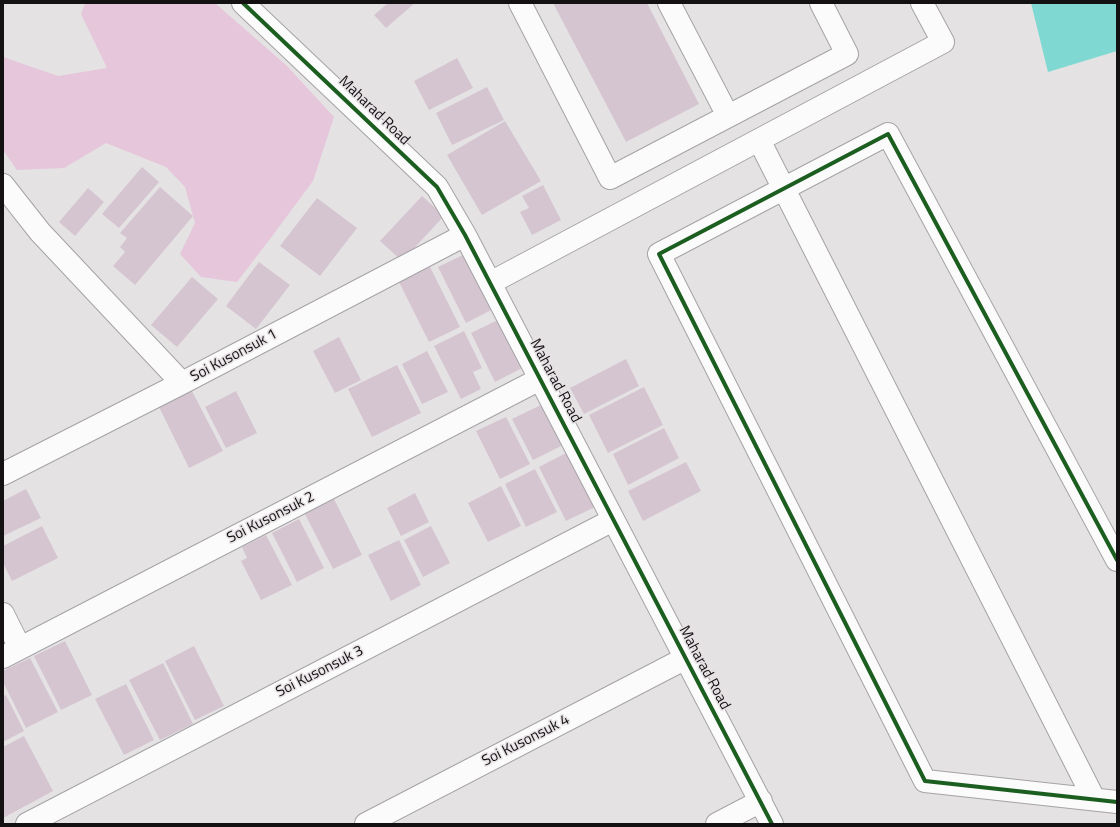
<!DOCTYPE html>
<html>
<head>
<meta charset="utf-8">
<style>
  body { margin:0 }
  #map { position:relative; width:1120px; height:827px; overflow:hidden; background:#e5e2e4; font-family:"Titillium Web",sans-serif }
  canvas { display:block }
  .frame { position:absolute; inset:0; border:4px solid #131112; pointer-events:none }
</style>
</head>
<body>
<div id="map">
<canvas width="1120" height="827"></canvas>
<div class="frame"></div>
</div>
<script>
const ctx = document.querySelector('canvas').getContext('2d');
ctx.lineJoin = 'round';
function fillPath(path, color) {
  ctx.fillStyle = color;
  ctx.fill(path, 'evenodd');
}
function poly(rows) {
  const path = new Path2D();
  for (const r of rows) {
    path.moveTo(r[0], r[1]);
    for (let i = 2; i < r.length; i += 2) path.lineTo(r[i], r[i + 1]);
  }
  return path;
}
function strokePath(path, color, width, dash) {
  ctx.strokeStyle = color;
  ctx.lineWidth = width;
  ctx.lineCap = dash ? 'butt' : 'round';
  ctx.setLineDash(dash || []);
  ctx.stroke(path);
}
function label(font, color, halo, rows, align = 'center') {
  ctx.font = font + ' "Titillium Web",sans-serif';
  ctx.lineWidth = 3;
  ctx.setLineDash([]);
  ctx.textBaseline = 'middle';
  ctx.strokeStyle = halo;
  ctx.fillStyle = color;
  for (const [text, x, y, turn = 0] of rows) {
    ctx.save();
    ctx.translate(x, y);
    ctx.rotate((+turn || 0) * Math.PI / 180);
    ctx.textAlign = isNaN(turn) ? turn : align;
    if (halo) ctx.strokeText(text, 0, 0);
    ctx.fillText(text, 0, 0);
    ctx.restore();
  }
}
const green = poly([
  [85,3,215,3,287,66,334,117,313,181,270,239,237,282,201,277,180,254,195,223,185,187,166,167,106,143,64,168,17,170,3,150,3,57,58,76,107,68,81,14]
]);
const water = poly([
  [1031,3,1117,3,1117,51,1048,72]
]);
const building = poly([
  [388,3,415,3,386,28,374,15],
  [553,3,647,3,699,104,626,142],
  [457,58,473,88,429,110,414,81],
  [487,87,504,120,452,145,436,113],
  [505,121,541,181,482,215,447,155],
  [142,167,159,182,119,228,102,214],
  [543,185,561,220,532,235,520,212,529,208,522,196],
  [160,187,193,216,135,285,113,266,125,252,120,247,127,238,120,233],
  [88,188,104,202,75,236,59,222],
  [422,196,444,216,402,261,380,241],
  [317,198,357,228,320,276,280,246],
  [467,253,495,308,466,323,438,267],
  [259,262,290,285,256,329,226,306],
  [430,267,460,327,429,342,399,282],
  [192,277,218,299,177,347,151,325],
  [502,318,526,366,495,382,471,333],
  [464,331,482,368,473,372,481,389,461,399,434,346],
  [339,337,361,380,335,393,313,351],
  [427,351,448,392,422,404,402,364],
  [626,359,639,386,584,414,570,388],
  [397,365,421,413,372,437,348,389],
  [644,387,663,425,608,453,589,415],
  [192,391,223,451,189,468,159,407],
  [236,391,257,433,226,448,205,407],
  [543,404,563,445,533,460,512,419],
  [506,417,530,464,500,479,476,431],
  [664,428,679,458,628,485,613,454],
  [568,452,595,507,566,521,539,467],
  [686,462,701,491,643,521,628,491],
  [535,469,557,512,526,527,505,484],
  [501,486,521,526,488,542,468,503],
  [26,489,41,518,3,536,3,501],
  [415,493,429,522,401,536,387,508],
  [334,499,362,555,333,569,305,514],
  [299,519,324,568,297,582,272,533],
  [42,526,58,558,12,581,3,563,3,546],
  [431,526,450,563,423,577,404,540],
  [266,535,292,585,261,600,241,561,247,558,242,547],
  [399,540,421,585,391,601,368,555],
  [65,641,92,695,61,710,34,656],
  [194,646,224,706,195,720,165,661],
  [30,658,58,712,26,728,3,682,3,671],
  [163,663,193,724,160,740,129,680],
  [126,684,154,740,124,755,95,699],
  [6,695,24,731,3,742,3,696],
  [24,736,53,791,3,818,3,747]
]);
const street = poly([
  [243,3,437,187,465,235,772,824],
  [520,3,610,178,847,54,821,3],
  [669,3,728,116],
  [759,140,1094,799],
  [3,185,40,232,182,383],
  [490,283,943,42,922,3],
  [3,474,182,383,465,235],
  [1117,560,888,134,659,254,925,781,1117,802],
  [3,614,20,648],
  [3,657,540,379],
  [27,824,613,520],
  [366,824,686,658],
  [717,824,761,801]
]);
const cycleway = poly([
  [243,3,437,187,465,235,772,824],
  [1117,560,888,134,659,254,925,781,1117,802]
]);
const streetNames = [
  ["Maharad Road",374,111,44],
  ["Soi Kusonsuk 1",234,356,-28],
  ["Maharad Road",555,381,62],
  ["Soi Kusonsuk 2",271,518,-27],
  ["Maharad Road",704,668,62],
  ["Soi Kusonsuk 3",320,672,-27],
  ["Soi Kusonsuk 4",526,741,-27]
];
fillPath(green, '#e6c6da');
fillPath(water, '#7fd9d2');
fillPath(building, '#d5c5d0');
strokePath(street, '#a5a3a5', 24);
strokePath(street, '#fbfbfb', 22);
strokePath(cycleway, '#1b5e20', 4);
label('15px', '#131112', '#e6e1e4', streetNames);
</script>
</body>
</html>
